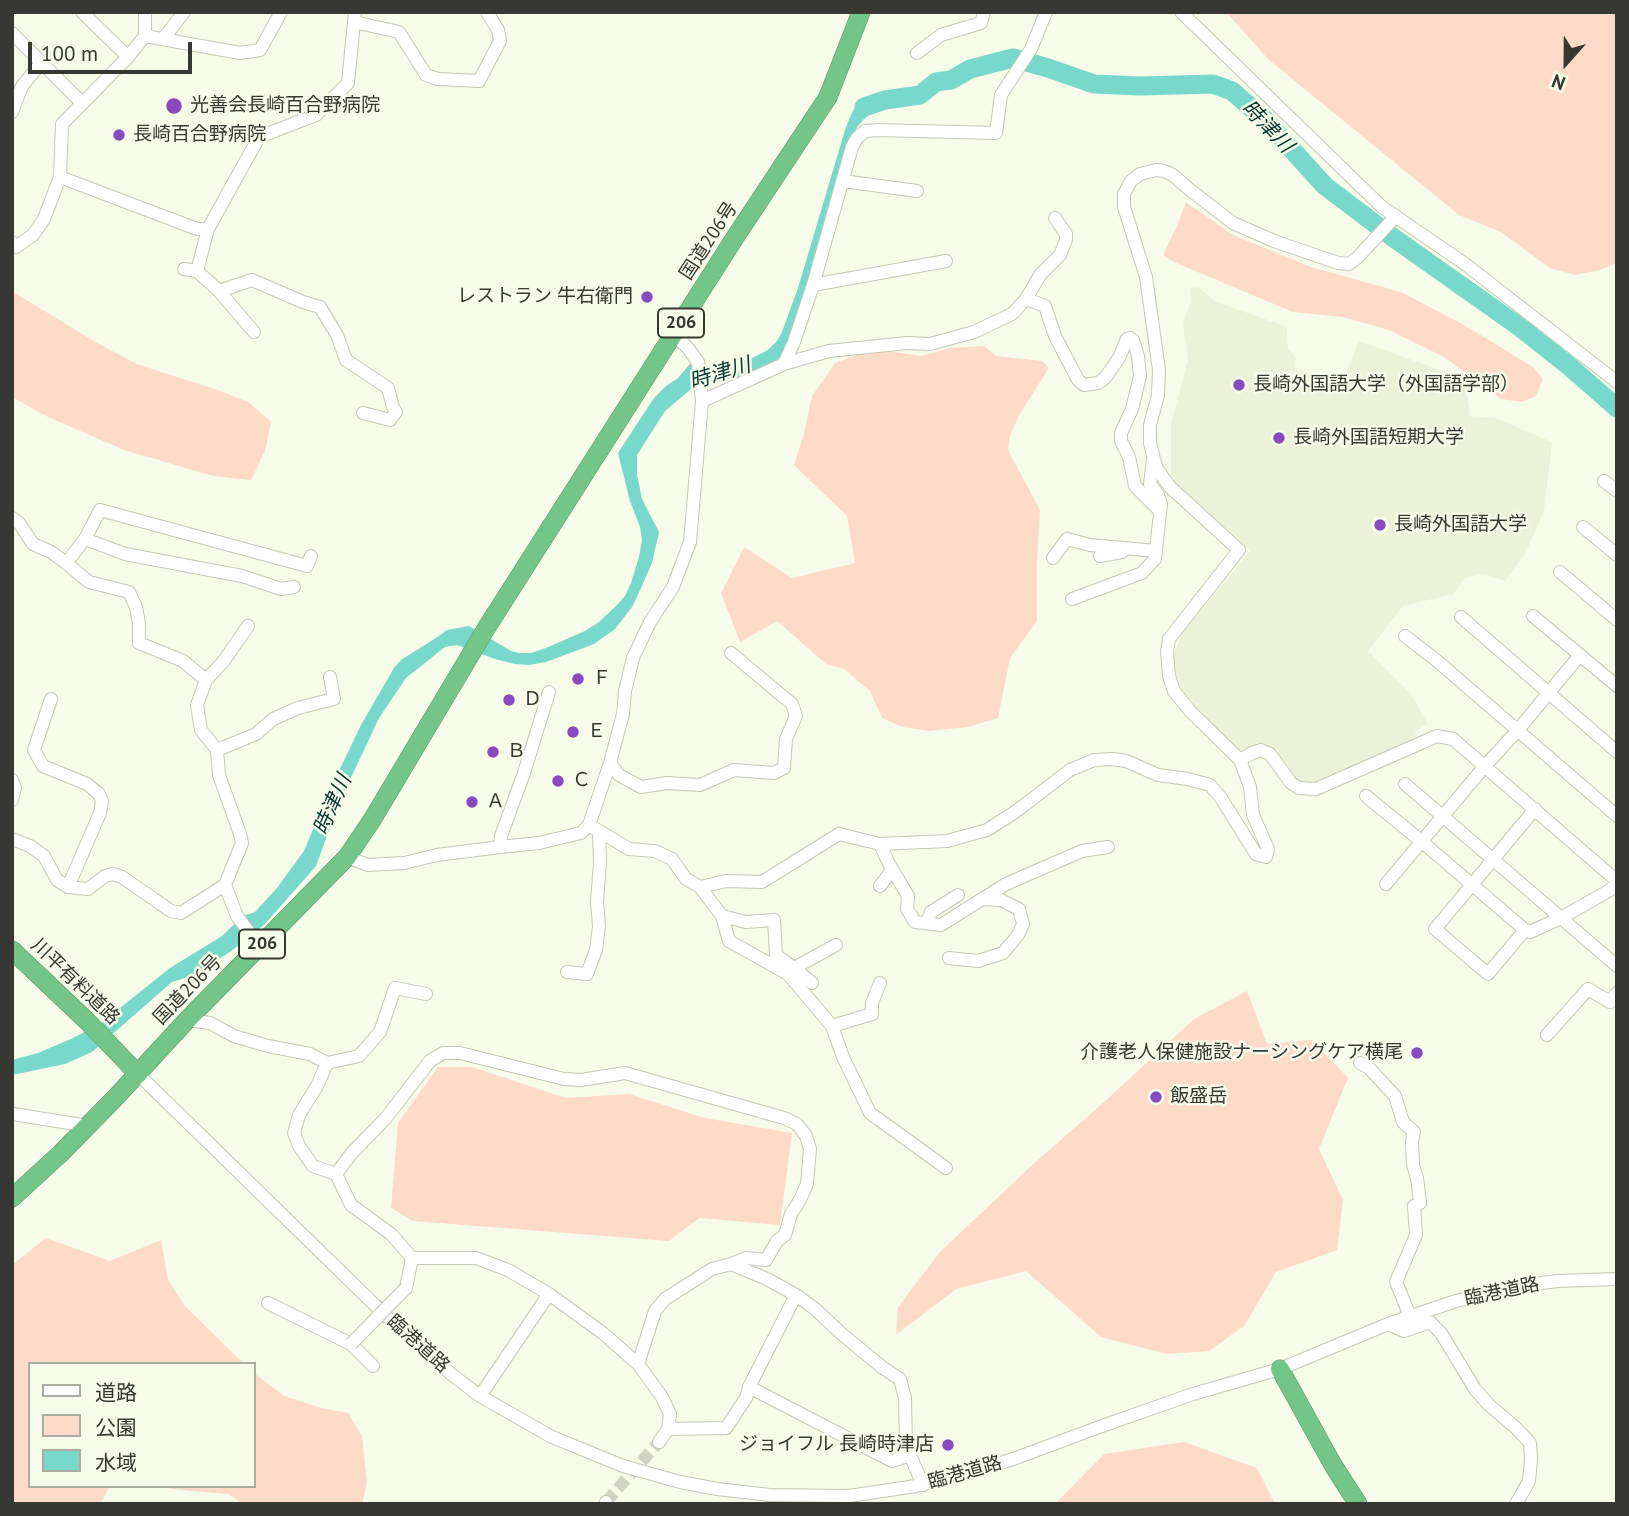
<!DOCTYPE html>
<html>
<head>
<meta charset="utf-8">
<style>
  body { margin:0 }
  #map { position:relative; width:1629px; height:1516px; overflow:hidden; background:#f7fbe9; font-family:"PT Sans","Noto Sans JP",sans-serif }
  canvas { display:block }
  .frame { position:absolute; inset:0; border:14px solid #373831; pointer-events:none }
  .legend { position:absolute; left:28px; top:1362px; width:228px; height:126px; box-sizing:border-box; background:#f7fbe9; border:2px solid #aaad9f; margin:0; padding:9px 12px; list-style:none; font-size:21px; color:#373831 }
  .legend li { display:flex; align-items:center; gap:14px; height:35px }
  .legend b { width:35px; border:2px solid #aaad9f }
  .north { position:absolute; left:1531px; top:28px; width:70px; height:70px; -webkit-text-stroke:5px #f7fbe9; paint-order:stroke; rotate:201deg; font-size:19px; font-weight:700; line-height:28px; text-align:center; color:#373831 }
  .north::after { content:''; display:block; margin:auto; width:24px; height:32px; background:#373831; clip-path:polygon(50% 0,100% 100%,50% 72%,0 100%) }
  .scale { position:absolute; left:28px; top:42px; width:164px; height:32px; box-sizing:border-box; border:4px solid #373831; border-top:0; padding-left:9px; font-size:21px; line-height:24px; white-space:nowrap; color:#373831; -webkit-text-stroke:5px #f7fbe9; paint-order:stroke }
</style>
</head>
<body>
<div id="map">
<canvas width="1629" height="1516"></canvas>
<div class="frame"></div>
<ul class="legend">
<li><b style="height:9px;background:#fff"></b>道路</li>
<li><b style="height:19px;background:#fedac8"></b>公園</li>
<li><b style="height:19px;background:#78d8cb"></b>水域</li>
</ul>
<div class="north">N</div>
<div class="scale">100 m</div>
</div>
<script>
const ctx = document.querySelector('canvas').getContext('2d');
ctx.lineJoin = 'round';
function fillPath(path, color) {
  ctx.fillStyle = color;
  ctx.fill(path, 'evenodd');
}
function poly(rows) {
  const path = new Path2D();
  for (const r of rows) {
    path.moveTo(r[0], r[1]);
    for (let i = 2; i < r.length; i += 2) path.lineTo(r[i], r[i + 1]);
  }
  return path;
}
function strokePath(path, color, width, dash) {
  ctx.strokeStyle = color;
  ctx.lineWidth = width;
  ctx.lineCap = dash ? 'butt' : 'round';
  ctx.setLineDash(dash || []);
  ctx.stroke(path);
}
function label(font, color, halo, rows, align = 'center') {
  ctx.font = font + ' "PT Sans","Noto Sans JP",sans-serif';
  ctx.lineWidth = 5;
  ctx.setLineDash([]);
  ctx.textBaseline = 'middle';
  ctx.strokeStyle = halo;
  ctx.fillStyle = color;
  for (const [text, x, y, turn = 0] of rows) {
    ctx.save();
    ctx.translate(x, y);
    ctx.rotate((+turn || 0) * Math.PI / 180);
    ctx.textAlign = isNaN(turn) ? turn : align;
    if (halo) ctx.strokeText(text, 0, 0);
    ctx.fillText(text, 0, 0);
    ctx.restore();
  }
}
const built = poly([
  [1198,287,1214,301,1287,327,1288,349,1296,358,1295,370,1330,377,1347,372,1359,341,1465,379,1470,416,1495,418,1552,442,1544,511,1525,554,1505,581,1484,574,1465,578,1453,594,1403,606,1368,651,1411,694,1428,724,1415,731,1417,739,1312,783,1298,781,1287,769,1273,748,1255,746,1240,754,1180,688,1171,670,1174,654,1181,635,1250,551,1238,538,1171,481,1171,424,1188,359,1183,324,1191,301,1190,288]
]);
const green = poly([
  [1226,12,1617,12,1617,263,1600,270,1575,275,1550,268,1501,232,1459,215,1269,60],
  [1186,202,1233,235,1311,267,1401,292,1464,325,1533,367,1543,379,1536,396,1522,402,1501,399,1444,357,1389,330,1343,317,1293,312,1174,262,1163,255,1176,228],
  [12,293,15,293,97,343,137,364,221,391,250,403,271,422,265,451,251,480,213,476,124,450,48,417,12,397],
  [984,346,996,356,1042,361,1049,368,1019,415,1010,436,1008,450,1040,510,1037,564,1037,621,1010,658,998,718,968,727,929,731,902,727,882,718,870,691,844,669,826,664,777,621,740,642,721,593,744,547,792,578,855,563,847,516,794,465,804,434,812,396,835,363,860,354,880,350,921,356,951,348],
  [1247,991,1267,1044,1312,1040,1348,1078,1319,1149,1343,1200,1337,1250,1276,1272,1244,1326,1209,1351,1167,1354,1101,1337,1026,1271,956,1289,896,1335,898,1307,940,1252,1030,1167,1103,1103,1194,1019],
  [438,1067,472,1067,566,1098,629,1094,705,1118,792,1133,780,1225,699,1218,669,1241,413,1221,391,1208,398,1123],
  [46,1238,110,1261,161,1240,168,1280,185,1306,244,1364,30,1364,30,1486,110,1486,100,1504,12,1504,12,1265],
  [254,1373,284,1396,321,1408,348,1413,362,1436,367,1483,362,1504,243,1504,228,1494,181,1490,157,1486,254,1486],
  [1184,1442,1257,1468,1275,1504,1055,1504,1104,1454]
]);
const water = poly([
  [887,97,889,103,875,110,864,119,857,127,851,139,828,222,786,349,776,362,764,370,691,389,665,411,637,455,637,475,642,499,659,532,652,563,641,588,632,607,615,629,594,644,546,662,529,665,515,664,495,659,457,645,445,647,406,678,379,718,339,803,316,866,265,924,230,952,192,976,172,982,92,1052,65,1064,12,1075,12,1060,38,1053,71,1039,100,1024,170,968,222,936,243,916,255,912,277,888,304,851,325,800,361,725,394,668,401,660,439,636,447,630,469,626,511,651,519,653,531,653,546,648,585,631,599,622,617,605,625,596,631,583,639,557,642,540,640,527,630,501,618,453,654,398,666,386,678,378,690,364,705,371,750,359,768,350,777,341,782,332,798,288,845,130,850,117,855,107,864,99]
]);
const river = poly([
  [864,107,885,100,920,95,936,82,951,80,970,69,1013,58,1048,68,1094,84,1140,86,1213,84,1232,91,1265,120,1325,186,1391,236,1521,328,1569,366,1617,408]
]);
const minorTunnel = poly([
  [606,1502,659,1442]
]);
const minor = poly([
  [82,12,128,57],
  [1181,12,1382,207,1465,264,1617,382],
  [354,22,399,32,426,75,438,79,479,81,500,41,498,30,487,12],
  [12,33,82,103],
  [145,36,240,53,260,50,281,12],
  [163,39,184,12],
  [917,53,941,35,981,23,984,12],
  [12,112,22,86,42,62],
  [60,177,197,229,208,229,259,137,316,115,348,83,355,12],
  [843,181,917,191],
  [12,242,16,247,33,235,44,219,60,177,62,124,128,57,145,36,145,12],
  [184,269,197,271,219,291,254,332],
  [197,271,208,229],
  [813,285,946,261],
  [219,291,252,280,303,302,320,307,337,335,346,360,388,388,393,407,396,412,390,420,363,413],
  [1026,299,1045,306,1055,336,1078,380,1084,385,1098,383,1105,378,1119,358,1127,339,1130,338,1133,340,1138,356,1140,376,1132,409,1121,433,1121,441,1129,457,1135,486,1160,511],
  [784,364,794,342,813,285,852,147,857,138,865,131,877,130,996,133,1001,95,1031,49,1046,12],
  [702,401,784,364,829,351,907,343,930,344,974,332,1012,314,1026,299,1040,275,1060,255,1066,240,1066,234,1055,218],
  [1604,481,1617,491],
  [12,518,19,523,33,544,51,552,66,563,89,582,129,592,136,607,139,624,139,643,183,661,206,680,197,705,201,730,217,750,219,775,240,834,242,843,225,885,181,913,171,911,122,877,113,874,105,876,88,889,68,887,57,880,44,856,30,846,12,839],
  [1583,527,1617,555],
  [85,539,125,554,242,576,281,589,294,587],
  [1100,556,1122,552],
  [1053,558,1067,539,1090,545,1156,551],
  [66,563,85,539,100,510,307,566,311,556],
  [1560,572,1617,620],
  [1072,599,1142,573,1155,559,1161,504,1158,495,1150,484,1153,459],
  [1533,616,1617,686],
  [1461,617,1617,752],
  [1405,636,1436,660,1617,816],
  [206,680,223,662,248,626],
  [51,699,34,750,43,766,87,784,99,794,102,801,100,813,68,887],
  [217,750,256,734,273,719,298,708,334,699,330,677],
  [1240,760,1252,753,1261,750,1265,752,1270,754,1291,783,1299,788,1316,789,1437,736,1453,739,1617,881],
  [610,763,619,775,641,787,667,783,700,785,734,770,774,773,784,768,786,739,796,716,792,704,731,653],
  [12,780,15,788,12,800],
  [1405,784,1617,966],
  [1366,796,1421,841,1525,930,1530,932,1561,918,1610,890,1617,883],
  [589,825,629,849,655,851,672,859,686,879,700,887,726,881,762,882,839,834,880,844,947,841,987,830,1018,810,1070,770,1094,760,1112,759,1126,761,1158,775,1188,779,1210,785,1221,798,1256,854,1266,857,1268,849,1253,815,1250,787,1240,760,1190,711,1174,691,1169,676,1167,652,1169,639,1239,550,1170,487,1157,469,1154,459,1150,443,1150,425,1158,395,1159,370,1146,277,1124,207,1124,194,1131,181,1140,174,1156,170,1164,171,1173,175,1190,190,1233,223,1274,241,1338,263,1349,264,1357,258,1396,216],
  [880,844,889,864,908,896,907,909,915,922,941,925,1006,884,1082,851,1108,847],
  [500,847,501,836,524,773,549,692],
  [347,857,368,865,404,863,437,855,500,847,539,843,581,833,589,825,610,763,623,714,625,691,633,658,650,622,673,587,690,542,702,401,698,362,687,347,674,335],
  [1386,884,1484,767,1518,730,1580,655],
  [225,885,237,916,260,947],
  [880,886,892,870],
  [700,887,722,916,729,941,788,974,832,1026,872,1014,872,1003,880,983],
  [722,916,746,922,774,920,776,955,794,968,836,945],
  [927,923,931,912,958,895],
  [1525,930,1488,974,1435,929,1535,809],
  [949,958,978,961,1003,953,1018,935,1023,924,1019,909,1001,900,984,899],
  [794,968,812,983],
  [567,972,587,974,596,950,599,926,597,902,600,862,599,831],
  [187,1020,210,1023,234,1036,268,1046,310,1054,327,1063,317,1086,299,1115,294,1133,299,1146,313,1166,336,1174,351,1205,391,1234,412,1258,476,1258,508,1270,549,1294,604,1334,638,1364,662,1397,670,1414,668,1429,659,1442],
  [832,1026,843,1057,870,1113,946,1168],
  [1547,1035,1588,989,1610,1002,1617,993],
  [327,1063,359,1056,380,1032,395,988,426,994],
  [1360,1063,1369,1068,1395,1096,1403,1122,1414,1132,1412,1142,1413,1165,1417,1178,1420,1203,1414,1206,1416,1235,1396,1282,1410,1316],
  [138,1074,384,1314,451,1374,480,1396,552,1437,623,1466,680,1482,717,1489,770,1495,849,1496,916,1486,973,1472,1016,1458,1102,1426,1193,1394,1280,1369,1388,1324,1456,1301,1518,1286,1558,1281,1617,1279],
  [13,1114,88,1126],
  [336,1174,351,1154,385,1119,430,1061,443,1053,460,1053,564,1079,581,1080,625,1073,784,1118,797,1124,806,1136,810,1149,807,1184,800,1200,791,1214,785,1235,777,1241,766,1260,746,1258,731,1264],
  [406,1288,412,1258],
  [268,1303,351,1344,373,1366],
  [1388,1324,1404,1331,1430,1322,1441,1333,1475,1389,1488,1404,1516,1428,1530,1443,1531,1459,1529,1481,1516,1504],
  [638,1364,655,1311,665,1299,712,1269,731,1264,767,1279,796,1295,815,1309,843,1335,883,1368,900,1379,905,1398,906,1446,923,1485],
  [749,1387,892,1461,910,1455],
  [480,1396,549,1294],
  [668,1429,726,1428,746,1398,749,1387,796,1295],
  [605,1504,606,1502]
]);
const highway = poly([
  [12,950,87,1021,138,1074],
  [12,1198,60,1154,116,1097,187,1020,347,857,372,820,487,627,734,239,828,97,861,12],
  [1280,1369,1333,1465,1358,1504]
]);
const minorBridge = poly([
  [351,1344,406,1288]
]);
const markers = [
  [174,106,9,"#8949bf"],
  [119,135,7,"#8949bf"],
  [647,297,7,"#8949bf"],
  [1239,385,7,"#8949bf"],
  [1279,438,7,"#8949bf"],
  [1380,525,7,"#8949bf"],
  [578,679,7,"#8949bf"],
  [509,700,7,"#8949bf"],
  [573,732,7,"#8949bf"],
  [493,752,7,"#8949bf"],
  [558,781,7,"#8949bf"],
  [472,802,7,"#8949bf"],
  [1417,1053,7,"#8949bf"],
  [1156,1097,7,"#8949bf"],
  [948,1445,7,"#8949bf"]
];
const shields = [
  [681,323,46],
  [262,944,46]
];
const shieldNames = [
  ["206",681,323],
  ["206",262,944]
];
const poiNames = [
  ["光善会長崎百合野病院",190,106],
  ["長崎百合野病院",133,135],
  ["レストラン 牛右衛門",633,297,"right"],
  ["長崎外国語大学（外国語学部）",1253,385],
  ["長崎外国語短期大学",1293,438],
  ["長崎外国語大学",1394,525],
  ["Ｆ",592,679],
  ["Ｄ",523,700],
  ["Ｅ",587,732],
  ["Ｂ",507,752],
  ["Ｃ",572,781],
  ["Ａ",486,802],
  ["介護老人保健施設ナーシングケア横尾",1403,1053,"right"],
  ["飯盛岳",1170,1097],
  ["ジョイフル 長崎時津店",934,1445,"right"]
];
const streetNames = [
  ["国道206号",709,241,-57],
  ["川平有料道路",75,982,44],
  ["国道206号",188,990,-46],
  ["臨港道路",1502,1292,-12],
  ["臨港道路",418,1344,42],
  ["臨港道路",965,1473,-16]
];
const waterNames = [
  ["時津川",1267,127,46],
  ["時津川",720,374,-17],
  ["時津川",333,805,-66]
];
fillPath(built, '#ecf2d8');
fillPath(green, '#fedac8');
fillPath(water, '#78d8cb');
strokePath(river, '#78d8cb', 19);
strokePath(minorTunnel, '#d1d4c4', 12, [12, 6]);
strokePath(minor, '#c4c8b6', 14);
strokePath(highway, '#5e9469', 19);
strokePath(minor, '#fff', 12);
strokePath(highway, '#73c687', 18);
strokePath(minorBridge, '#c4c8b6', 14, []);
strokePath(minorBridge, '#fff', 12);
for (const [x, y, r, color] of markers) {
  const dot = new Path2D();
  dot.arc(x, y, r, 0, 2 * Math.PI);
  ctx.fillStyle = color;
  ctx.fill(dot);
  strokePath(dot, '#f7fbe9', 2.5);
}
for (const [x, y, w] of shields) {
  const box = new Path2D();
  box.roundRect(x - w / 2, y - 14.5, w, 29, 5);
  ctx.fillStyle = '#f7fbe9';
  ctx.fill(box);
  strokePath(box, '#373831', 2);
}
label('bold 18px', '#373831', null, shieldNames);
label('19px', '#373831', '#f7fbe9', poiNames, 'left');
label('19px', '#373831', '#f7fbe9', streetNames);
label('italic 21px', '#073732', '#f7fbe9', waterNames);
</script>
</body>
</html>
